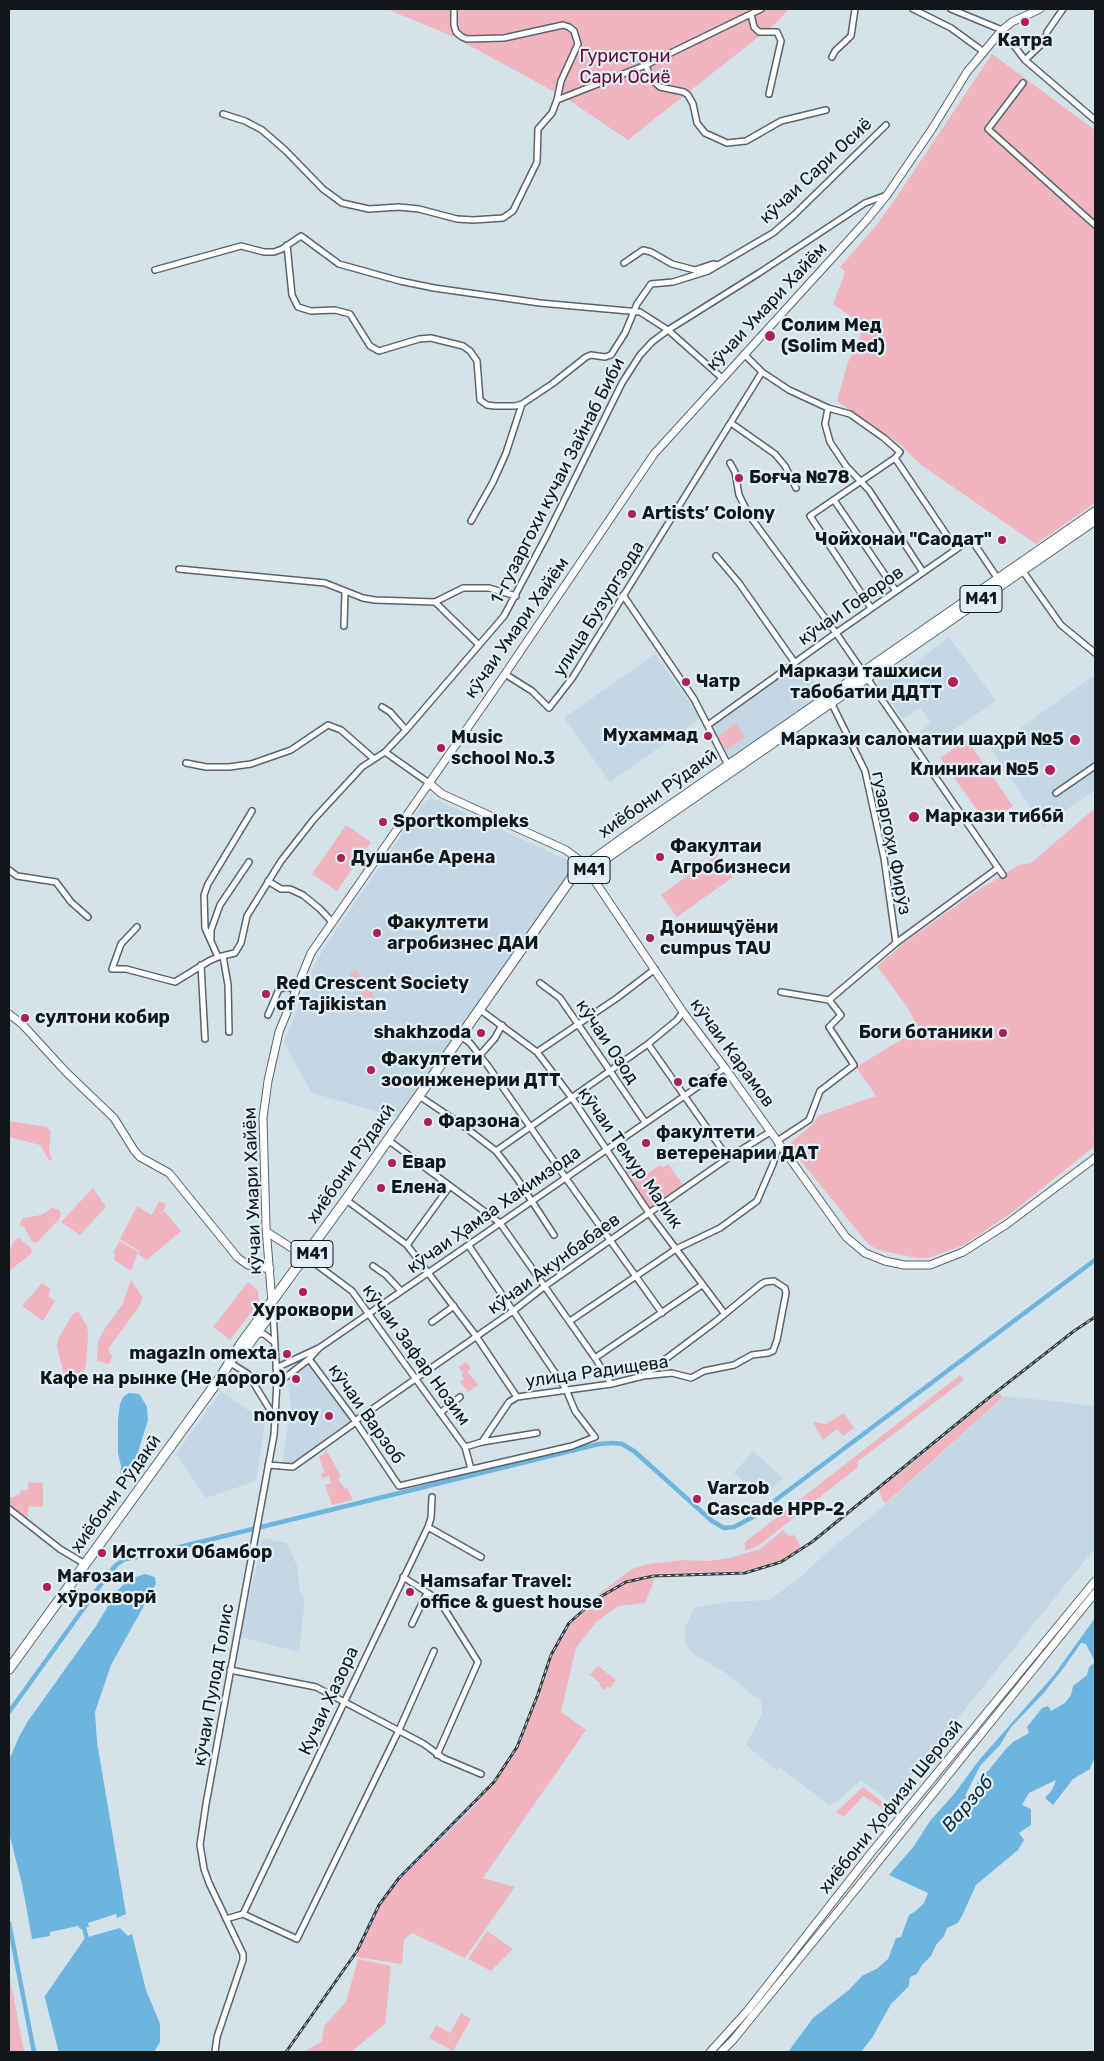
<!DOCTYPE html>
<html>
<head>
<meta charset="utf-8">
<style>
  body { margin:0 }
  #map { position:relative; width:1104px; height:2061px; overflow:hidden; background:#d4e2ea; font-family:Rubik,sans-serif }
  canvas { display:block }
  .frame { position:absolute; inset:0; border:10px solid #12171a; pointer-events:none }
</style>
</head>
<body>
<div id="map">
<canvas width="1104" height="2061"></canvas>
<div class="frame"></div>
</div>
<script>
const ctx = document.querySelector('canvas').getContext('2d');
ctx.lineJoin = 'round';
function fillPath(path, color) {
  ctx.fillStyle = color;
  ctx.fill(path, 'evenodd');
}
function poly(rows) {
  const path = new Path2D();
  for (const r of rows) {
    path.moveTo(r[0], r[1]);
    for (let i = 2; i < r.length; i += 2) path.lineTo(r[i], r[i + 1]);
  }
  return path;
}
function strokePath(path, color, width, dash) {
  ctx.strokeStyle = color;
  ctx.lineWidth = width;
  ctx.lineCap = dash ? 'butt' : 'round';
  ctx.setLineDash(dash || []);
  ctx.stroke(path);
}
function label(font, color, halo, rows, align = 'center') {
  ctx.font = font + ' Rubik,sans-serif';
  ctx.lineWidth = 4.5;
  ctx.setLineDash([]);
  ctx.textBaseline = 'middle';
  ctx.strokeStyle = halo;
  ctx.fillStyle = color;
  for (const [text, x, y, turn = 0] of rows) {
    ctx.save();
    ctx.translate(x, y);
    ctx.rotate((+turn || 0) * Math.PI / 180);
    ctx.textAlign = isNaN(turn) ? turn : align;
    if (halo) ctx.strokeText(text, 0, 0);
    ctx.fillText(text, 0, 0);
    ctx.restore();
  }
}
const built = poly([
  [949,637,996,701,927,748,918,734,931,723,921,708,932,700,903,719,877,682,907,662,933,699,934,698,912,666],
  [655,654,701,718,610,782,564,718],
  [800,661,824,696,731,759,710,726],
  [1093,676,1095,679,1095,790,1043,826,991,749],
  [431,797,569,861,571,864,571,869,400,1118,312,1093,284,1043,311,972,324,948,421,806],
  [311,1361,353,1423,291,1466,282,1463,291,1405,288,1385,292,1376],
  [221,1391,265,1422,256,1481,206,1498,176,1454],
  [1005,1396,1095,1406,1095,1548,890,1802,861,1780,835,1803,829,1805,779,1767,776,1770,746,1745,762,1714,761,1701,724,1672,691,1652,685,1643,685,1628,694,1608,726,1602,769,1600,802,1576,826,1553,884,1506],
  [753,1451,783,1478,763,1498,734,1473],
  [263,1538,287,1543,297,1566,300,1593,305,1598,299,1652,240,1637]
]);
const green = poly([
  [387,9,789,9,776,23,628,140,564,97,452,36],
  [992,54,1095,130,1095,503,1036,544,921,465,901,445,837,401,847,365,864,326,833,304,845,272,840,267,874,228,894,201],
  [736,723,745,737,727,750,717,737],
  [967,740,1013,806,987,824,940,758],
  [1095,808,1095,1129,1093,1131,1095,1133,1095,1146,1010,1214,962,1246,928,1258,917,1258,878,1250,868,1244,788,1145,812,1125,818,1116,876,1096,856,1067,919,1029,907,1007,877,966,904,943,975,892,1019,865,1031,863],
  [346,825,371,842,337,891,312,874],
  [717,854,733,877,677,917,661,895],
  [356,970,378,1003,371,1008,349,975],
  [9,1121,47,1127,51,1132,49,1151,52,1160,49,1160,40,1145,9,1137],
  [640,1162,648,1173,660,1165,662,1168,668,1164,684,1186,649,1211,623,1174],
  [93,1188,106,1207,80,1235,61,1222],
  [159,1201,166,1204,161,1215,164,1211,181,1231,147,1260,138,1254,142,1247,139,1251,120,1239,137,1206,152,1215],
  [52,1208,59,1210,61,1213,60,1218,38,1242,32,1242,24,1227,19,1225,23,1218,41,1215],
  [19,1238,30,1247,32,1251,31,1254,9,1271,9,1251,14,1241],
  [120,1241,138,1252,131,1271,114,1260,115,1253,113,1252],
  [131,1280,143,1298,138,1308,108,1349,112,1356,110,1363,108,1364,97,1361,98,1341,105,1328,122,1305],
  [248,1282,258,1291,259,1302,230,1340,213,1327],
  [42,1283,51,1289,48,1296,55,1301,43,1321,22,1306],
  [78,1311,87,1326,88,1335,86,1365,81,1379,73,1373,64,1375,57,1347,58,1339,73,1314],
  [466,1362,471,1368,467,1371,478,1385,468,1392,460,1382,464,1379,461,1374,463,1373,459,1367],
  [960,1375,964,1380,857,1462,858,1467,758,1546,745,1551,745,1542],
  [998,1393,1003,1397,886,1503,883,1501,879,1490],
  [844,1413,854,1428,843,1436,837,1429,823,1440,813,1423,815,1422,826,1424],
  [325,1448,341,1476,338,1479,345,1489,347,1488,353,1500,332,1505,325,1485,331,1483,329,1476,322,1478,321,1475,324,1472,319,1457,326,1452],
  [28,1482,43,1483,43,1507,29,1506,27,1520,9,1511,9,1497,15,1497,16,1495,20,1494,21,1490,28,1490],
  [783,1530,789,1536,794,1535,801,1548,780,1561,745,1571,652,1574,625,1581,601,1596,599,1594,632,1569,649,1564,684,1560,708,1561,730,1558,760,1549],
  [653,1577,653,1584,645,1603,618,1606,596,1622,576,1648,561,1712,586,1730,483,1878,515,1887,465,1958,412,1933,404,1939,402,1964,356,1957,380,1905,400,1879,470,1810,495,1782,518,1747,552,1656,571,1623,597,1601,626,1583],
  [598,1666,616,1680,610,1688,608,1686,605,1690,599,1685,600,1683,590,1675],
  [863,1787,890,1808,887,1811,863,1796,844,1817,836,1812],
  [487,1931,513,1949,491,1971,468,1959],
  [358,1959,391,1966,385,2024,351,2052,304,2052,322,2041,324,2026,346,2002],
  [9,1972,10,1978,24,2052,9,2052],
  [461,2013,471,2019,453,2051,429,2038,436,2025,450,2033]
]);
const water = poly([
  [129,1393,139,1394,143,1400,147,1407,148,1420,134,1465,130,1474,122,1484,120,1483,121,1466,118,1453,118,1420,120,1404,123,1397],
  [145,1574,155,1577,156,1584,111,1665,95,1712,97,1742,126,1914,117,1918,116,1914,88,1923,89,1927,80,1929,78,1926,50,1932,50,1936,32,1939,22,1884,9,1833,9,1760,19,1737,28,1721,96,1626,117,1591,129,1579],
  [1095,1618,1095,1756,1090,1769,1073,1779,1053,1805,1045,1798,1052,1790,1056,1780,1029,1793,1022,1805,1031,1809,1031,1825,1019,1833,1024,1840,1018,1850,976,1885,961,1918,958,1923,947,1928,944,1936,936,1945,931,1956,922,1965,917,1974,910,1977,909,1986,891,2004,872,2038,861,2052,788,2052,813,2018,849,1990,862,1976,878,1968,888,1959,896,1938,901,1937,909,1915,917,1910,924,1903,928,1893,889,1875,914,1846,930,1821,954,1794,980,1759,1054,1675],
  [1081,1643,1086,1644,1095,1662,1089,1667,1087,1675,1073,1686,1071,1695,1065,1703,1051,1711,1048,1706,1042,1708,1027,1727,1029,1733,1013,1742,1005,1750,988,1771,981,1775,971,1796,965,1796,980,1766,1000,1745,1011,1727,1043,1694,1065,1666],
  [120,1928,128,1936,132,1934,146,1990,160,2024,160,2042,154,2052,62,2052,49,1997,88,1937]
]);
const canal = poly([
  [9,1712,107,1576,116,1565,125,1559,143,1556,599,1444,613,1443,622,1444,634,1451,712,1521,724,1528,734,1527,753,1517,1095,1260],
  [9,1923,34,2052],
  [61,2052,47,1997,87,1939,84,1928]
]);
const street = poly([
  [454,9,454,25,456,32,462,37,467,39,504,38,563,25,569,27,574,31,578,44,561,81,557,100,646,65,761,9],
  [913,9,951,28,984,52],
  [951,9,1002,30,1025,60,1095,120],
  [751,14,754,27,759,32,777,32,781,41,769,94],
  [832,57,835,51,851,36,855,9],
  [1025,60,1045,41,1047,32,1063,9],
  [646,65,651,79,660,87,684,92,688,95,693,104,697,123,705,133,727,143,746,141,781,121,826,110],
  [1023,83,988,129,1095,225],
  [223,114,245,121,262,130,285,150,323,189,342,203,369,209,399,207,419,209,457,219,473,220,503,218,513,211,537,162,538,129,552,113,557,100],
  [287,245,292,295,298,307,311,311,335,310,350,314,370,346,379,351,419,339,431,338,463,346,470,351,477,361,480,400,487,405,495,406,515,406,522,404,552,384,586,357,591,355,605,357,611,355,625,333,637,304,651,284,673,282,708,271,773,233,794,215,886,125],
  [624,263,643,250,651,252,672,264,695,270,713,264,718,265],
  [155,270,241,246,264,252,274,252,282,249,301,236,339,264,400,281,434,288,540,303,640,312,668,330,722,378],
  [744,354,762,372,789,390,828,408,850,414,884,438,900,452,895,458,810,516,871,608],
  [828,408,825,424,830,442,846,466,869,490,923,572],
  [731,423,775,454,785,466,796,488],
  [895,458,956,549],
  [730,463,735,472,739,495,749,515,836,633,1003,875],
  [834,500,896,591],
  [471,521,493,482,506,453,522,404],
  [716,556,739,583,795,663],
  [179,569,325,583,363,598,375,600,435,602,463,588,489,588,516,596],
  [1022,570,1061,625,1095,653],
  [623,595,694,699,728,765],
  [435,602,479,645],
  [344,626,345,591],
  [505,674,532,691,549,708,573,677,762,372],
  [831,702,865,771,884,858,896,943],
  [382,707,390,712,406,730],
  [708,725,836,633,971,539,998,579],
  [385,752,429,783],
  [186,763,206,767,229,767,251,764,291,750,328,725,341,730,374,759],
  [1056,793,1095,766],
  [9,870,17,876,56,882,71,902,88,917],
  [268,881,281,889,290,889,303,895,320,909,332,922],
  [137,927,121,944,112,969,126,969,175,982,209,961,218,957,235,953,241,943,247,916,281,861,314,819,362,767,385,752,406,730,504,616,547,535,622,383,640,355,652,342,668,330,759,273,865,203,887,195],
  [211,938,211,930,220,905,249,862],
  [223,956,228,985,229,1032],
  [218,957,205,928,204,895,208,884,252,811],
  [201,965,205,1039],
  [540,983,560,998,645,1122],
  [781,992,829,1000,896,943,998,868],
  [479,1009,537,1052,572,1098,649,1213,724,1313],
  [268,1015,279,989,287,987,296,990],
  [461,1036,470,1043,488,1066,565,1177,662,1313],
  [648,1044,728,1158],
  [537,1052,617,998,655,969],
  [480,1055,495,1038,502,1025],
  [419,1096,461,1124,496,1151,516,1177,554,1235],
  [388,1140,500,1223,595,1358,611,1384],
  [777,1141,809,1120,820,1091,854,1065,829,1027,841,1015,829,1000],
  [496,1151,648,1044,677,1020,683,1012],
  [349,1202,407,1245,476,1336,517,1397],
  [407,1245,450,1186],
  [309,1259,352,1291,465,1447,471,1469],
  [373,1266,386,1275,401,1291],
  [570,1321,676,1249,720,1228,757,1201,773,1164,779,1144],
  [432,1322,454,1306],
  [257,1334,264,1334,274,1342],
  [595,1358,702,1285],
  [309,1359,356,1422,399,1486,572,1446,595,1437,575,1411,566,1389,469,1246],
  [229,1362,248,1374,275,1418],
  [276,1368,319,1348,725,1068],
  [277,1381,286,1377,309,1359,319,1348],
  [440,1413,460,1397],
  [355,1421,513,1311,545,1286,649,1213,728,1158,770,1132],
  [482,1442,509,1402,517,1397,611,1384,643,1376,672,1373,691,1378,704,1371,734,1365,752,1355,768,1353,773,1351,777,1340,786,1293,785,1288,774,1281,765,1282,760,1285,715,1322,643,1376],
  [465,1447,482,1442,537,1433],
  [268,1465,293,1467,356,1422],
  [9,1509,60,1549,85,1564],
  [428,1527,481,1557],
  [403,1577,439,1600,478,1662,437,1755],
  [412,1624,427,1593],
  [230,1670,316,1687,424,1744,443,1758,481,1774],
  [243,1914,428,1527,431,1518,432,1497],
  [226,1919,243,1914,297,1939,399,1730,434,1651],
  [215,2052,217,2037,243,1960,243,1954,209,1883,204,1869,200,1845,206,1804,274,1435,277,1381,273,1311]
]);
const secondary = poly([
  [429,783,442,794,566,850,582,862,683,1012,725,1068,846,1237,865,1253,885,1261,904,1265,930,1265,963,1252,1007,1224,1095,1158],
  [9,1014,22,1024,66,1072,114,1118,134,1150,140,1157,169,1173,238,1258,248,1265,270,1269],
  [267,1232,309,1259],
  [272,1303,266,1227,263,1118,268,1081,279,1032,311,953,505,674,654,454,866,221,887,195,932,129,967,72,1002,30,1012,22,1040,9],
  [710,2052,748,2010,871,1853,1095,1581],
  [721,2052,733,2040,861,1883,1095,1593]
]);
const highway = poly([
  [580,876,1095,520],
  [245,1349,274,1309],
  [9,1669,220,1378,241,1344,350,1194,575,873,635,830,1095,512]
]);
const rail = poly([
  [286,2052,357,1951,379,1905,399,1878,494,1782,517,1747,538,1694,551,1655,569,1623,595,1600,626,1582,653,1576,745,1573,781,1562,812,1542,991,1396,1074,1331,1095,1317]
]);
const markers = [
  [1025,22,5,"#af1f53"],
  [770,336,6,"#af1f53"],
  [739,478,5,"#af1f53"],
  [632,514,5,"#af1f53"],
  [1002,540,5,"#af1f53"],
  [686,682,5,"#af1f53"],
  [953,682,6,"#af1f53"],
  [708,736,5,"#af1f53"],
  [1075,740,6,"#af1f53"],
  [441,748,5,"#af1f53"],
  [1050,770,6,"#af1f53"],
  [914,817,6,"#af1f53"],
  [383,822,5,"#af1f53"],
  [660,857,5,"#af1f53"],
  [341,858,5,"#af1f53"],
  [377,933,5,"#af1f53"],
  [650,938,5,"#af1f53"],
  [266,994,5,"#af1f53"],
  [25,1018,5,"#af1f53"],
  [481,1033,5,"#af1f53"],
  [1003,1033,5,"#af1f53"],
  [371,1070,5,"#af1f53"],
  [678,1082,5,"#af1f53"],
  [428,1122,5,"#af1f53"],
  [646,1143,5,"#af1f53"],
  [392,1163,5,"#af1f53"],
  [381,1188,5,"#af1f53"],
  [303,1292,5,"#af1f53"],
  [287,1354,5,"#af1f53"],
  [296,1379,5,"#af1f53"],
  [329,1416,5,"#af1f53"],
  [697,1499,5,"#af1f53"],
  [102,1553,5,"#af1f53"],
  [47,1587,5,"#af1f53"],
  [410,1592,5,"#af1f53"]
];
const shields = [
  [981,599,42],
  [589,870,42],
  [312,1254,42]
];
const shieldNames = [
  ["M41",981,599],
  ["M41",589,870],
  ["M41",312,1254]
];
const poiNames = [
  ["Катра",1025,41,"center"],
  ["Солим Мед",781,326],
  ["(Solim Med)",781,347],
  ["Боғча №78",749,478],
  ["Artists’ Colony",642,514],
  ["Чойхонаи \"Саодат\"",992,540,"right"],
  ["Маркази ташхиси",942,672,"right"],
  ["табобатии ДДТТ",942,693,"right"],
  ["Чатр",696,682],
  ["Мухаммад",698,736,"right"],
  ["Music",451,738],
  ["school No.3",451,759],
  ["Маркази саломатии шаҳрӣ №5",1064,740,"right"],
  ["Клиникаи №5",1039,770,"right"],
  ["Маркази тиббӣ",925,817],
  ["Sportkompleks",393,822],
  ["Факултаи",670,847],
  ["Агробизнеси",670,868],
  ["Душанбе Арена",351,858],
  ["Факултети",387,923],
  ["агробизнес ДАИ",387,944],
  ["Донишҷӯёни",660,928],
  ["cumpus TAU",660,949],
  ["Red Crescent Society",276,984],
  ["of Tajikistan",276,1005],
  ["султони кобир",35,1018],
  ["shakhzoda",471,1033,"right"],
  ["Боги ботаники",993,1033,"right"],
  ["Факултети",381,1060],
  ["зооинженерии ДТТ",381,1081],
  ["cafe",688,1082],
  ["Фарзона",438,1122],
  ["факултети",656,1133],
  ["ветеренарии ДАТ",656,1154],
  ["Евар",402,1163],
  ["Елена",391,1188],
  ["Хуроквори",303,1311,"center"],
  ["magazIn omexta",277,1354,"right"],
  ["Кафе на рынке (Не дорого)",286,1379,"right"],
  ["nonvoy",319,1416,"right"],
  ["Varzob",707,1489],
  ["Cascade HPP-2",707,1510],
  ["Истгохи Обамбор",112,1553],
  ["Мағозаи",57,1577],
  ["хӯрокворӣ",57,1598],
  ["Hamsafar Travel:",420,1582],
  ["office & guest house",420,1603]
];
const parkNames = [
  ["Гуристони",625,57],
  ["Сари Осиё",625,78]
];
const streetNames = [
  ["кӯчаи Сари Осиё",816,171,-43],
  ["кӯчаи Умари Хайём",767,307,-47],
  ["1-гузаргохи кучаи Зайнаб Биби",558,481,-63],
  ["кӯчаи Говоров",851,606,-35],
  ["улица Бузургзода",599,609,-58],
  ["кӯчаи Умари Хайём",517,628,-55],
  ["хиёбони Рӯдакӣ",658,794,-35],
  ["гузаргоҳи Фирӯз",891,843,79],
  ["кӯчаи Озод",607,1042,56],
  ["кӯчаи Карамов",732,1053,54],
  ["кӯчаи Темур Малик",630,1158,55],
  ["хиёбони Рӯдакӣ",351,1164,-55],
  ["кӯчаи Умари Хайём",253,1191,-92],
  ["кӯчаи Ҳамза Хакимзода",494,1210,-35],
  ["кӯчаи Акунбабаев",554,1264,-36],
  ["кӯчаи Зафар Нозим",416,1355,54],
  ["улица Радищева",597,1372,-8],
  ["кӯчаи Варзоб",366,1414,55],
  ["хиёбони Рӯдакӣ",116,1494,-54],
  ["кӯчаи Пулод Толис",214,1685,-80],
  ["Кучаи Хазора",329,1701,-65],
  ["хиёбони Ҳофизи Шерозӣ",891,1807,-51]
];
const waterNames = [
  ["Варзоб",968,1804,-49]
];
fillPath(built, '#c3d7e5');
fillPath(green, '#f1b5c0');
fillPath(water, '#6db5df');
strokePath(canal, '#6db5df', 4.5);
strokePath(street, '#59646c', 8);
strokePath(secondary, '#59646c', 9);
strokePath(highway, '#59646c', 11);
strokePath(street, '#fff', 5);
strokePath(secondary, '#fff', 7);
strokePath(highway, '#fff', 9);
strokePath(rail, '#393f43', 3);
strokePath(rail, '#e1eff8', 1, [4]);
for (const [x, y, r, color] of markers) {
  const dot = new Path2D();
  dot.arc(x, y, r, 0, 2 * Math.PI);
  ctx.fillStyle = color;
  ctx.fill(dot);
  strokePath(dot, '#e1eff8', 2);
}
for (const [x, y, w] of shields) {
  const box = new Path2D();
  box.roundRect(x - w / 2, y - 13.5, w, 27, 4);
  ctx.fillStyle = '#e1eff8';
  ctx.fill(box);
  strokePath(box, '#12171a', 1);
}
label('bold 16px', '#12171a', null, shieldNames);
label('bold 18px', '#12171a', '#e1eff8', poiNames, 'left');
label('18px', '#670c2e', '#e1eff8', parkNames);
label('18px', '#12171a', '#e1eff8', streetNames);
label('italic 19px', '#0c2d3f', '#e1eff8', waterNames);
</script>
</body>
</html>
